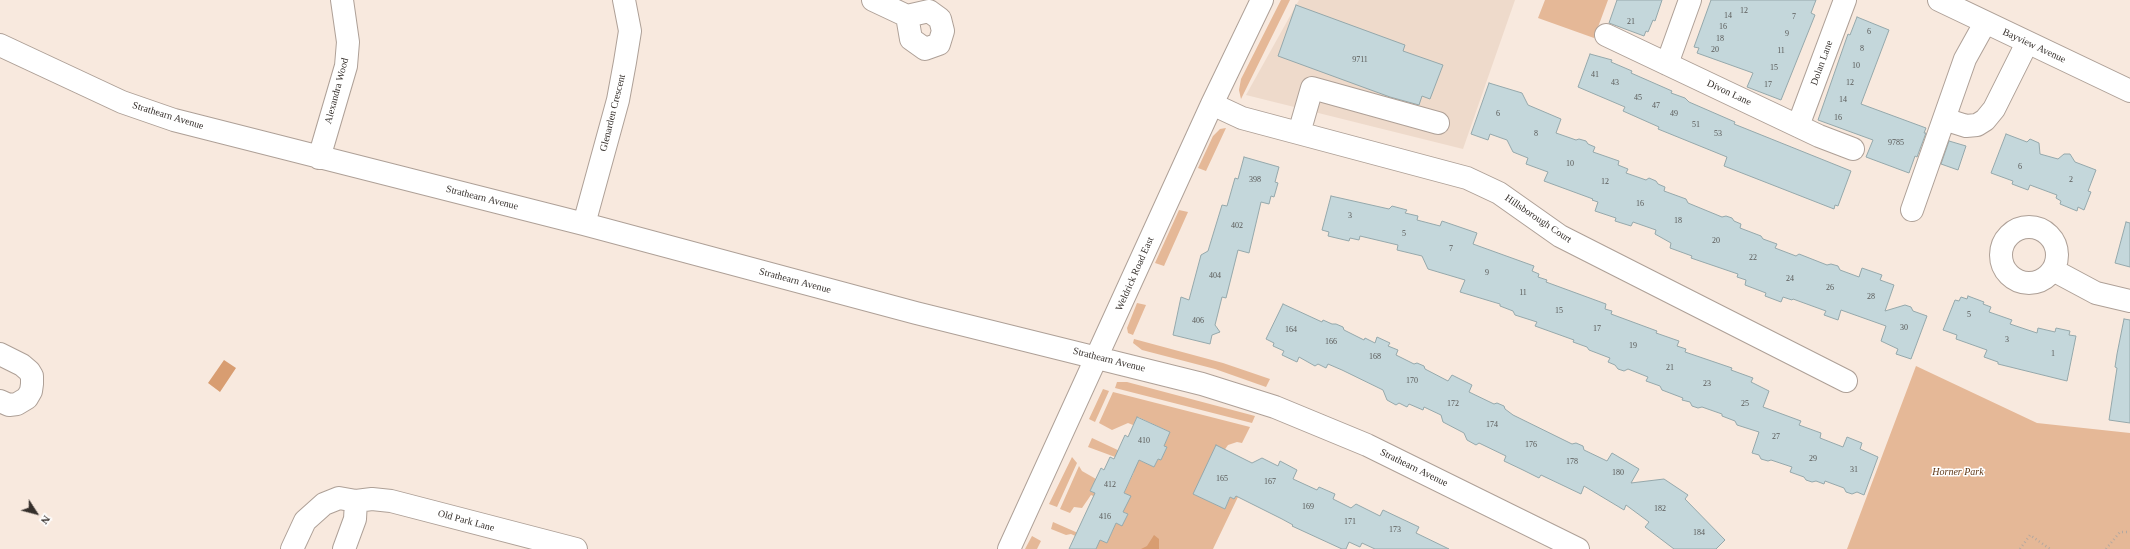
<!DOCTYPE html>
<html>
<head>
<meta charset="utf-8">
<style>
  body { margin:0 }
  #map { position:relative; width:2130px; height:549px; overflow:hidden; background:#f8e9de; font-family:"Times New Roman",serif }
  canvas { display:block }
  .north { position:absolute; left:16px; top:493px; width:40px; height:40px; -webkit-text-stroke:3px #fff; paint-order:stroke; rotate:126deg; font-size:11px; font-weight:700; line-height:16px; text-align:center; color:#352f2b }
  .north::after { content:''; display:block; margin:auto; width:14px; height:18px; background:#352f2b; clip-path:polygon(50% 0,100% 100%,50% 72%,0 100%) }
</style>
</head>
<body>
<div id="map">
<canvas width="2130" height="549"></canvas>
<div class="north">N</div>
</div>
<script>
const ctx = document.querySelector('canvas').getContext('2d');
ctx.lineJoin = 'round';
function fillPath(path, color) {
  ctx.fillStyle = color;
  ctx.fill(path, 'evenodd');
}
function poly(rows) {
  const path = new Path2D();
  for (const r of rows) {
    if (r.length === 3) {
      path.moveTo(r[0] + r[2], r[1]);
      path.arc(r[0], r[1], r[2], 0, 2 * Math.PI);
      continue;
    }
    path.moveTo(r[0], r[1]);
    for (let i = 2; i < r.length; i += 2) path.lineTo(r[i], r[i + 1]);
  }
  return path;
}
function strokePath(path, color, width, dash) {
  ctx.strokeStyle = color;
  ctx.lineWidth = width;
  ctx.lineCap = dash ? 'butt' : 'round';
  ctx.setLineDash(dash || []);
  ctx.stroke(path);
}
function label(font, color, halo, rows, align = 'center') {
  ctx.font = font + ' "Times New Roman",serif';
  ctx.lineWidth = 3;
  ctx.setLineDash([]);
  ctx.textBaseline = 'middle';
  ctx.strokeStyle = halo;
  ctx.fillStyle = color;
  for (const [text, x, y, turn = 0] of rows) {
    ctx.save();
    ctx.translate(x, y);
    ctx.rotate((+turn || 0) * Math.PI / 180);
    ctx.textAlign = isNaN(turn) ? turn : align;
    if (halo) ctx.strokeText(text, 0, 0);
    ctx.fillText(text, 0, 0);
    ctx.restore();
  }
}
const built = poly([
  [1299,0,1515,0,1463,149,1246,95]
]);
const green = poly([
  [1281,0,1290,0,1241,99,1239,90,1241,79],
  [1545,0,1608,0,1594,38,1538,18],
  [1226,128,1206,171,1198,168,1213,136,1220,129],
  [1179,210,1188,212,1164,266,1155,263],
  [1137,303,1146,305,1133,335,1128,333,1127,328],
  [1134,339,1223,363,1270,379,1266,387,1215,369,1142,350,1133,343],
  [1916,366,2037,423,2130,433,2130,549,1847,549],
  [1117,382,1127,382,1255,416,1252,423,1115,388],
  [1103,389,1109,391,1095,422,1089,419],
  [1113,392,1250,427,1242,443,1237,442,1228,445,1194,494,1225,509,1230,497,1234,499,1246,475,1248,476,1213,549,1096,549,1098,539,1107,543,1116,523,1122,525,1128,514,1122,511,1122,509,1091,495,1082,508,1074,507,1070,513,1060,509,1079,466,1082,471,1096,479,1090,491,1125,507,1130,496,1124,493,1134,472,1125,468,1126,461,1088,447,1092,438,1154,467,1158,459,1161,460,1167,447,1164,446,1170,432,1138,417,1133,425,1128,423,1112,430,1099,423],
  [1072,457,1077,463,1057,507,1049,504],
  [1053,522,1078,533,1080,538,1071,534,1066,535,1051,529],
  [1032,536,1041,541,1037,549,1025,549]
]);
const water = poly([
  [224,360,236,368,220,392,208,383],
  [1154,535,1159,539,1159,549,1141,549,1147,546]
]);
const building = poly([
  [1617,0,1662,0,1655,21,1653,20,1648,32,1646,31,1644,36,1609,23,1617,0],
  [1711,0,1816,0,1811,13,1815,15,1781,100,1747,87,1753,73,1697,53,1699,48,1694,47,1711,0],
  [1296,5,1405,45,1403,51,1443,65,1430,99,1422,96,1419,105,1390,97,1278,56,1296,5],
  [1857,17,1889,30,1861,104,1926,128,1924,133,1926,133,1917,157,1915,156,1909,173,1866,157,1873,140,1818,120,1848,34,1850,35,1857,17],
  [1590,54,1612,60,1611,62,1632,71,1631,73,1672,91,1671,93,1685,98,1689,102,1735,122,1734,124,1851,171,1838,206,1835,205,1834,209,1724,166,1727,157,1658,129,1659,127,1623,111,1625,107,1578,87,1590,54],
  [1489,83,1522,93,1528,105,1561,119,1556,133,1576,140,1579,139,1586,141,1588,144,1595,147,1593,152,1619,161,1618,165,1628,169,1626,173,1646,180,1649,178,1656,181,1658,184,1665,187,1664,191,1686,199,1688,203,1722,217,1726,216,1732,218,1734,221,1741,224,1740,228,1761,236,1763,239,1777,244,1775,248,1796,256,1799,254,1827,265,1831,264,1838,266,1840,270,1859,277,1862,268,1882,275,1880,280,1894,285,1885,311,1905,305,1911,307,1913,311,1927,316,1911,359,1896,354,1898,349,1881,341,1886,326,1841,310,1838,320,1824,315,1826,311,1793,299,1792,300,1783,297,1781,302,1765,296,1766,293,1745,285,1746,280,1737,277,1738,274,1691,258,1692,256,1670,248,1671,243,1655,234,1656,230,1633,222,1631,226,1615,221,1616,218,1595,211,1598,202,1592,200,1593,199,1544,181,1548,172,1526,164,1528,158,1513,152,1507,140,1490,134,1488,140,1471,134,1489,83],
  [2006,134,2027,142,2030,139,2039,143,2040,154,2058,159,2064,154,2070,154,2075,162,2096,170,2088,191,2091,192,2084,210,2078,207,2077,211,2060,204,2061,201,2056,198,2057,195,2030,185,2028,190,2012,184,2013,181,1991,173,2006,134],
  [1949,141,1966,146,1958,170,1941,164,1949,141],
  [1244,157,1279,167,1275,182,1278,183,1274,197,1271,196,1269,204,1261,202,1249,253,1238,250,1226,298,1222,297,1215,325,1220,332,1212,335,1210,344,1173,335,1181,297,1189,300,1201,255,1208,251,1222,205,1227,206,1235,178,1238,179,1244,157],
  [1331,196,1389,209,1392,206,1407,210,1405,213,1418,216,1417,220,1440,226,1442,221,1477,233,1473,244,1534,266,1532,271,1539,274,1538,277,1547,280,1546,282,1606,304,1605,309,1612,311,1611,314,1657,331,1656,333,1679,341,1677,346,1686,349,1685,352,1732,368,1731,370,1753,378,1751,382,1769,391,1763,407,1801,421,1799,425,1821,433,1820,438,1843,447,1847,437,1862,443,1860,449,1878,457,1864,495,1857,492,1852,494,1846,492,1844,488,1825,481,1824,484,1816,481,1812,482,1806,480,1804,477,1790,472,1792,467,1771,460,1768,461,1761,459,1759,455,1752,453,1759,432,1737,425,1735,421,1722,416,1722,414,1702,407,1698,408,1692,406,1690,402,1682,400,1683,398,1662,390,1660,386,1646,381,1648,377,1628,369,1624,371,1618,369,1615,365,1608,362,1610,358,1589,350,1587,347,1573,342,1574,340,1535,326,1537,322,1515,315,1513,311,1500,306,1500,304,1460,292,1465,280,1428,269,1422,256,1397,250,1398,245,1360,236,1359,240,1350,238,1349,241,1328,236,1329,232,1322,230,1331,196],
  [2126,222,2130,223,2130,267,2115,263,2126,222],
  [1968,296,1984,302,1983,304,1991,307,1989,312,2012,320,2010,324,2037,333,2038,328,2055,332,2056,328,2070,331,2069,335,2076,336,2067,381,1998,364,1998,362,1984,357,1987,350,1956,339,1957,335,1943,330,1955,300,1959,301,1961,297,1967,299,1968,296],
  [1283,304,1322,322,1323,320,1332,324,1336,324,1343,327,1344,330,1364,340,1365,338,1375,343,1377,337,1390,343,1388,346,1398,350,1396,355,1414,364,1417,363,1424,366,1425,369,1448,381,1452,375,1472,385,1469,392,1494,404,1497,403,1504,406,1505,409,1513,415,1572,444,1576,443,1583,446,1584,450,1607,461,1612,453,1639,469,1631,483,1664,479,1688,495,1685,499,1725,540,1716,549,1674,549,1645,527,1649,522,1626,505,1624,510,1584,486,1581,494,1541,475,1539,478,1523,470,1504,461,1506,456,1479,443,1476,445,1467,440,1464,433,1443,422,1441,415,1424,407,1423,410,1409,404,1407,407,1399,403,1396,405,1387,400,1383,390,1342,370,1328,364,1326,368,1318,364,1315,366,1299,357,1297,362,1282,355,1284,351,1273,346,1274,343,1266,339,1283,304],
  [2124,319,2130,320,2130,423,2109,420,2117,368,2115,367,2117,354,2124,319],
  [1137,417,1170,432,1164,446,1167,447,1161,460,1158,459,1154,467,1139,460,1124,493,1131,496,1123,512,1128,514,1122,526,1116,523,1107,543,1100,540,1096,549,1069,549,1095,493,1090,491,1101,468,1104,470,1110,457,1114,459,1125,435,1128,437,1137,417],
  [1216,445,1252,463,1262,458,1278,466,1280,461,1297,470,1293,479,1317,490,1319,487,1335,494,1333,499,1351,508,1356,504,1380,516,1383,510,1419,527,1416,533,1449,549,1375,549,1362,543,1360,547,1349,542,1346,549,1342,549,1292,526,1293,525,1282,519,1236,496,1234,499,1230,497,1225,509,1193,494,1216,445]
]);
const path = poly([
  [2020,549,2030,535,2050,549],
  [2106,549,2120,532,2130,532]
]);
const minor = poly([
  [873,0,907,16,929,11,940,19,943,31,939,44,925,49,911,39,907,16],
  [1606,35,1819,136,1853,149],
  [0,45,122,102,174,120,584,224,916,313,1202,384,1275,407,1367,445,1578,549],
  [1667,64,1690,0],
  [1212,104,1242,118,1467,178,1499,193,1560,236,1846,381],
  [1944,119,1966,126,1977,125,1985,120,1994,109,2027,43],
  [1798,126,1845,0],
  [1299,133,1312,88,1438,123],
  [319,158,346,66,348,42,342,0],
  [1912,210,1965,59,1985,23],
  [584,224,618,100,625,62,630,31,624,0],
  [2029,255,28],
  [2053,270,2096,293,2130,301],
  [0,354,22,365,29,371,32,376,32,384,31,391,27,398,17,404,9,405,0,401],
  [292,549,305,521,324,504,339,498,356,501,372,499,391,501,576,549],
  [344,549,355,519,356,501],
  [1009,549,1212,104,1262,0]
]);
const major = poly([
  [1939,0,2130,91]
]);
const numberNames = [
  ["12",1744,11],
  ["14",1728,16],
  ["7",1794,17],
  ["21",1631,22],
  ["16",1723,27],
  ["6",1869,32],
  ["9",1787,34],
  ["18",1720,39],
  ["8",1862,49],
  ["20",1715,50],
  ["11",1781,51],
  ["9711",1360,60],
  ["10",1856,66],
  ["15",1774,68],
  ["41",1595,75],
  ["43",1615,83],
  ["12",1850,83],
  ["17",1768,85],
  ["45",1638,98],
  ["14",1843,100],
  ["47",1656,106],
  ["6",1498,114],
  ["49",1674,114],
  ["16",1838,118],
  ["51",1696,125],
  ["8",1536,134],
  ["53",1718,134],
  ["9785",1896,143],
  ["10",1570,164],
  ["6",2020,167],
  ["398",1255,180],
  ["2",2071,180],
  ["12",1605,182],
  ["16",1640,204],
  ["3",1350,216],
  ["18",1678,221],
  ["402",1237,226],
  ["5",1404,234],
  ["20",1716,241],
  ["7",1451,249],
  ["22",1753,258],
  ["9",1487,273],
  ["404",1215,276],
  ["24",1790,279],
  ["26",1830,288],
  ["11",1523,293],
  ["28",1871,297],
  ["15",1559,311],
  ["5",1969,315],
  ["406",1198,321],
  ["30",1904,328],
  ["17",1597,329],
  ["164",1291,330],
  ["3",2007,340],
  ["166",1331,342],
  ["19",1633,346],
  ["1",2053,354],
  ["168",1375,357],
  ["21",1670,368],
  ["170",1412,381],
  ["23",1707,384],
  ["172",1453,404],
  ["25",1745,404],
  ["174",1492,425],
  ["27",1776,437],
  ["410",1144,441],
  ["176",1531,445],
  ["29",1813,459],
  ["178",1572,462],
  ["31",1854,470],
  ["180",1618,473],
  ["165",1222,479],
  ["167",1270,482],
  ["412",1110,485],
  ["169",1308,507],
  ["182",1660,509],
  ["416",1105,517],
  ["171",1350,522],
  ["173",1395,530],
  ["184",1699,533]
];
const streetNames = [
  ["Bayview Avenue",2034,46,25],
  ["Dolan Lane",1822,63,-70],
  ["Alexandra Wood",337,91,-75],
  ["Divon Lane",1729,93,25],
  ["Glenarden Crescent",613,113,-76],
  ["Strathearn Avenue",168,116,17],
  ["Strathearn Avenue",482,198,14],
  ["Hillsborough Court",1538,219,34],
  ["Weldrick Road East",1135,274,-66],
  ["Strathearn Avenue",795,281,15],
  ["Strathearn Avenue",1109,360,14],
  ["Strathearn Avenue",1414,468,26],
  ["Old Park Lane",466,521,15]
];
const parkNames = [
  ["Horner Park",1958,472]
];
fillPath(built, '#eedacb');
fillPath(green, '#e5b897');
fillPath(water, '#d89d71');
fillPath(building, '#c4d7db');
strokePath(building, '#95a8ab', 1);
strokePath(minor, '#aea097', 24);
strokePath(major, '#aea097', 24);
strokePath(path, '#b4a89f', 2.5, [1, 3]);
strokePath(minor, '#fff', 22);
strokePath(major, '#fff', 22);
label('8px', '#595957', null, numberNames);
label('10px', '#352f2b', '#fff', streetNames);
label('italic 10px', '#5f3716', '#fff', parkNames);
</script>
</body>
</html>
